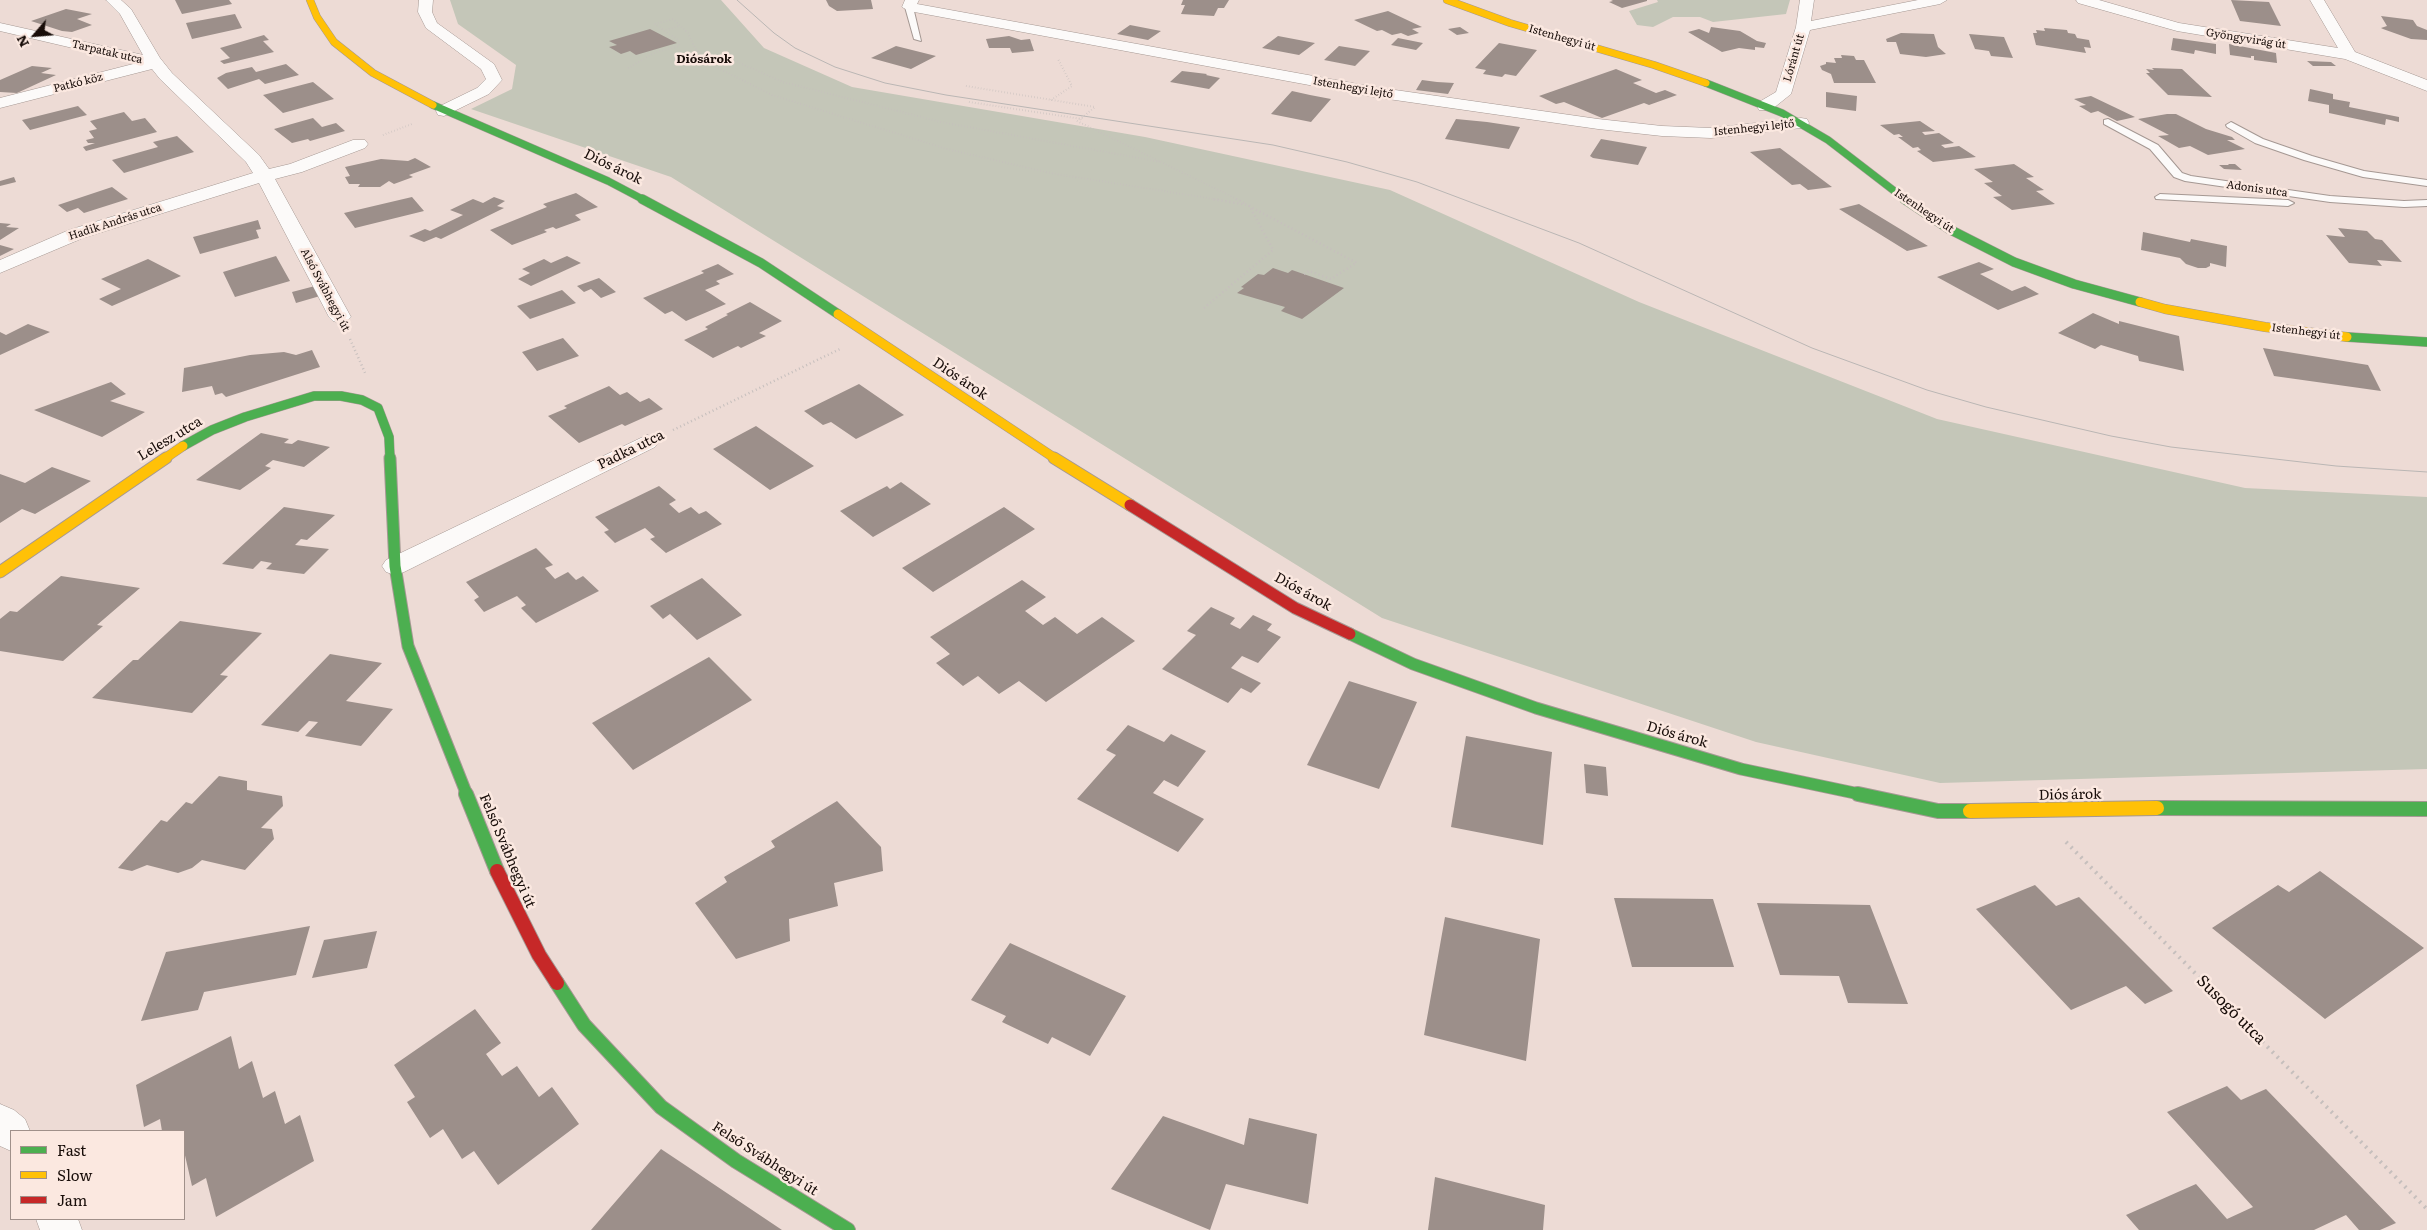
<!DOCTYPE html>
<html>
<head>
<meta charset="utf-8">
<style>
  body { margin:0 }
  #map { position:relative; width:2427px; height:1230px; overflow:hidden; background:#eddbd5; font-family:Literata,serif }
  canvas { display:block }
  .legend { position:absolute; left:10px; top:1130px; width:175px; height:90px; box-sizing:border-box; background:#fbe8e0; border:1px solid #a0908a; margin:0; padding:6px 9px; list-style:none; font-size:15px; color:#180d09 }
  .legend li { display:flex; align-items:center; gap:10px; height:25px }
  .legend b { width:25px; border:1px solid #a0908a }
  .north { position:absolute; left:10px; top:10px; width:50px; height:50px; -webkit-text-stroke:4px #fbe8e0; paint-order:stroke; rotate:243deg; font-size:14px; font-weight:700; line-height:20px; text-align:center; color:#180d09 }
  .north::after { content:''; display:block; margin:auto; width:18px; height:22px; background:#180d09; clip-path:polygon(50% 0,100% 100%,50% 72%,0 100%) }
</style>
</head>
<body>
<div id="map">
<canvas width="2427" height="1230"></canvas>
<ul class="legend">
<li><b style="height:6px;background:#4caf50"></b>Fast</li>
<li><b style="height:6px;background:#ffc107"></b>Slow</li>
<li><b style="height:6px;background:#c62828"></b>Jam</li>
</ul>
<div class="north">N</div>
</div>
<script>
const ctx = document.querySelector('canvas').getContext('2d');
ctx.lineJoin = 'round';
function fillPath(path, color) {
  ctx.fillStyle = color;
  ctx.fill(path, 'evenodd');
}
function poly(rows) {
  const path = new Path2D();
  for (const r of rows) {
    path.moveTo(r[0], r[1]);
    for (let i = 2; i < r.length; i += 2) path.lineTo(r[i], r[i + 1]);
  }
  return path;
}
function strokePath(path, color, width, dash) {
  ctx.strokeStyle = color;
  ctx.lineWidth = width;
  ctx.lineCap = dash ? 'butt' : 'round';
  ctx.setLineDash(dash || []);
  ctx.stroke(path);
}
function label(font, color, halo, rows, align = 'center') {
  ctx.font = font + ' Literata,serif';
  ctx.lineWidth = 5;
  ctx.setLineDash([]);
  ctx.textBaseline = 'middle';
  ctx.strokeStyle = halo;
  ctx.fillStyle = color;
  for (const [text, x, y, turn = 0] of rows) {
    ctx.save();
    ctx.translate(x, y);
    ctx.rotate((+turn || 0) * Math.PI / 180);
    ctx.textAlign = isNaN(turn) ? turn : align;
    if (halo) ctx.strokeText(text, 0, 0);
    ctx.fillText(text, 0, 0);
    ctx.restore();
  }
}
const green = poly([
  [450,0,721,0,764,48,852,87,1145,137,1390,190,1639,302,1937,419,2245,488,2427,497,2427,769,1940,783,1756,742,1382,618,671,177,471,109,512,89,516,65,458,24],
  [1657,0,1790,0,1786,14,1713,22,1700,17,1673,17,1653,27,1637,25,1629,11,1658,2]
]);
const building = poly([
  [175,0,229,0,232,4,182,14],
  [826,0,871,0,873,9,837,11,829,6],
  [1183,0,1229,0,1224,8,1218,8,1214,16,1181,14,1185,5,1181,5],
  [1611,0,1647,0,1647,1,1622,8,1609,2,1613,1],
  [2231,0,2269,2,2281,26,2240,21],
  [66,9,92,14,77,19,92,25,72,32,62,31,31,21],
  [1388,11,1422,27,1412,29,1419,33,1408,36,1401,33,1392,35,1382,30,1377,31,1354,20],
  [235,14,242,28,192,39,186,23],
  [2381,16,2413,20,2417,26,2427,30,2427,40,2411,39,2383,29,2381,28,2387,26],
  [1130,25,1161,31,1148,40,1117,34],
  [1460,27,1469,33,1457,35,1448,29],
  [1711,27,1740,31,1757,41,1766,43,1764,48,1755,47,1755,50,1739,48,1722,52,1688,32,1699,29,1709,33],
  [2044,28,2067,30,2068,33,2075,34,2077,38,2089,40,2091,48,2084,47,2086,53,2036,45,2033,33,2037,33,2036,30,2045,31],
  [650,29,677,43,636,55,630,51,621,54,609,47,617,45,609,41],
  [1901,33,1934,34,1938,47,1946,54,1926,57,1900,54,1896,42,1887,42,1886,39],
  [1969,34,2004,37,2013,58,1991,56,1989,51,1975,49],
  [264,35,269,40,263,41,274,52,224,64,220,61,230,58,220,48],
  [1009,36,1021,40,1030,39,1034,51,1012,53,1010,48,989,48,986,39],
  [1278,36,1315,43,1299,55,1262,48],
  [1398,38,1423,43,1416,50,1391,45],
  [2173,38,2216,44,2216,54,2195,50,2194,54,2171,50],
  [1499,43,1537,50,1516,76,1505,74,1502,77,1483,74,1486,70,1475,68],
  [2229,44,2276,53,2277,63,2254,60,2254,56,2251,56,2251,58,2230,55],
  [896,46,936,56,911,69,871,58],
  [1339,46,1370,51,1355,66,1324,60],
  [1841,55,1854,56,1856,60,1864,60,1876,83,1834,83,1831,74,1822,70,1820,66,1826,64,1826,62,1836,63,1834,58,1842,58],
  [2307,61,2331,62,2336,66,2313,66],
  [286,64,299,75,265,84,259,79,228,89,217,78,226,73,252,67,256,72],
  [32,66,52,68,41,73,56,75,17,93,0,92,0,80],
  [2152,68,2182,69,2212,97,2168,95,2146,73,2150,73,2146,69,2154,70],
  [1616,69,1642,80,1633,83,1656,93,1665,90,1677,95,1649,105,1644,103,1602,118,1564,102,1556,104,1539,96],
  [1182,71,1207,74,1206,75,1220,78,1209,89,1170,82],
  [1422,80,1437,82,1454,83,1448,94,1416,90],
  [313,82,334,99,283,113,263,95],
  [2310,89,2333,94,2333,99,2350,102,2349,107,2399,117,2399,122,2386,119,2385,125,2329,113,2329,105,2308,101],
  [1292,91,1310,95,1331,99,1311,122,1271,114],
  [1826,92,1857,96,1856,111,1826,107],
  [2091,96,2135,117,2117,121,2098,111,2091,113,2079,106,2086,105,2074,99],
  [78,106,87,115,30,130,22,120],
  [124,112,132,121,145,118,157,132,86,151,83,147,95,143,88,143,86,140,94,138,89,131,97,129,90,121],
  [2167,114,2176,114,2206,129,2232,137,2235,140,2227,140,2245,149,2208,155,2190,146,2179,148,2158,136,2169,135,2138,119],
  [313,118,322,127,336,123,345,131,310,141,308,139,292,143,274,129],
  [1456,119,1487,122,1520,127,1509,149,1445,139],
  [1920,121,1935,131,1922,132,1925,135,1939,133,1954,143,1941,145,1945,148,1959,146,1976,157,1933,162,1917,151,1921,150,1918,147,1913,148,1898,137,1903,137,1899,134,1894,135,1880,125],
  [177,136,194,152,124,173,112,160,158,147,153,142],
  [1601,139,1647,147,1638,165,1593,158,1590,156],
  [1780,148,1832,187,1808,190,1800,184,1792,185,1750,152],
  [415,158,431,167,409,175,413,177,394,184,389,181,380,187,358,187,360,184,349,184,345,177,350,176,345,167,381,159,408,161],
  [2014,164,2034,177,2026,178,2044,190,2036,191,2055,204,2012,210,1993,197,2002,196,1984,183,1993,182,1974,169],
  [2228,164,2235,164,2242,170,2224,169,2219,165,2229,165],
  [14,177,16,182,0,186,0,181],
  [112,187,128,199,84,213,78,208,67,212,58,205],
  [576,193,598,207,575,215,581,220,556,229,553,227,544,230,547,232,512,245,490,230,547,207,543,204],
  [412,197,424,211,355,228,344,213],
  [494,197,505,201,497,206,504,208,441,239,436,237,424,242,409,236,425,229,430,231,463,215,450,210,473,199,483,203],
  [1859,204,1928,246,1907,251,1839,209],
  [258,220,261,229,256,230,259,238,200,254,193,237],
  [0,223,11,224,6,227,19,228,0,240],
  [2338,228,2367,231,2375,239,2382,240,2402,262,2377,260,2382,266,2349,263,2326,235,2345,237],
  [2143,232,2190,242,2191,239,2227,246,2226,267,2210,263,2210,266,2206,268,2198,268,2186,264,2180,258,2141,250],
  [0,245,14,249,0,256],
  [276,256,290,281,235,297,223,272],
  [567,256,581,263,531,286,518,279,530,273,522,269,544,259,551,263],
  [148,259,181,276,112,306,99,299,121,289,101,279],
  [1979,262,1994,269,1980,274,2012,291,2025,286,2039,294,1998,310,1937,277],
  [718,264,734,274,716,281,720,284,705,290,726,304,686,321,672,311,665,314,643,298,704,273,701,271],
  [1273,268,1288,273,1292,270,1344,288,1302,319,1281,311,1285,307,1237,293,1244,288,1241,287,1258,274,1264,275],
  [599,278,616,292,601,298,591,289,584,292,577,286],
  [315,286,320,296,296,303,292,292],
  [562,290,576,303,530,319,517,306],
  [750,302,782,321,759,333,766,336,741,348,738,346,713,358,684,340,708,329,705,327,728,315,726,314],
  [2093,313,2119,324,2119,321,2179,336,2184,371,2139,361,2138,356,2101,345,2095,349,2058,333],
  [28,324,50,332,0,355,0,332,6,335],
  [563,338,579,356,537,371,522,352],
  [2263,348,2368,365,2381,391,2274,376],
  [312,350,320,367,226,397,222,393,215,395,212,386,182,392,184,368,250,355,284,352,296,355],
  [111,382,126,394,110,401,145,412,102,437,34,410],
  [859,384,904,415,856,439,831,422,823,425,804,411],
  [609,386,620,395,627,392,640,402,649,398,663,409,625,426,622,424,579,443,548,416,567,408,564,406],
  [756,426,814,466,770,490,713,449],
  [261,433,289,439,284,443,292,444,298,440,330,447,304,467,273,460,265,466,271,468,240,490,196,480],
  [52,467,91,481,35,514,22,509,0,523,0,474,25,483],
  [901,482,931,504,873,537,840,511,887,486,890,489],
  [659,486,676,500,669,504,679,513,691,507,699,514,706,511,722,524,666,553,650,539,655,537,645,528,615,543,604,532,609,530,595,517],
  [284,507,335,515,307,540,301,539,295,545,329,549,304,574,266,569,272,563,261,561,253,569,222,564],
  [1004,507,1035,529,933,592,902,568],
  [536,548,553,565,545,568,555,579,568,572,576,580,583,576,599,591,536,623,521,608,526,605,517,596,484,612,474,600,479,597,466,582],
  [61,576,140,588,97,625,103,626,63,661,0,651,0,619,10,611,17,612],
  [702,578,742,615,697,640,670,614,663,619,650,606],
  [1022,580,1046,597,1025,611,1043,625,1055,617,1077,634,1102,617,1135,641,1046,702,1019,681,999,694,978,676,963,686,936,663,950,654,930,637],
  [1211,607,1235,618,1230,624,1240,629,1253,615,1272,624,1267,630,1281,637,1258,663,1242,656,1231,668,1261,683,1251,693,1241,688,1228,703,1162,669,1196,635,1187,631],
  [180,621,262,633,220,675,228,676,192,713,92,698,133,660,138,660],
  [330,654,382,663,346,701,393,709,361,746,305,736,318,722,309,721,298,732,261,725],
  [709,657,752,700,633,770,592,723],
  [1349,681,1417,702,1379,789,1307,765],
  [1128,725,1164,742,1171,734,1206,751,1178,787,1164,780,1153,793,1204,819,1178,852,1077,799,1116,755,1106,750],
  [1466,736,1552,752,1543,845,1451,827],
  [1584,764,1606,767,1608,796,1586,793],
  [219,776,247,781,247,790,282,796,283,806,261,828,272,829,274,839,245,870,202,860,192,868,178,873,147,865,132,871,118,868,161,820,167,822,186,802,192,804],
  [837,801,881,847,883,871,834,883,838,906,789,919,790,941,736,959,695,903,727,882,724,877,775,847,771,841],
  [2320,871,2424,948,2325,1019,2212,928,2278,885,2289,892],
  [2035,885,2056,906,2079,897,2173,991,2145,1004,2126,986,2071,1010,1976,909],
  [1614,898,1713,899,1734,967,1632,967],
  [1757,903,1870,905,1908,1004,1848,1003,1839,976,1780,975],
  [1445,917,1540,939,1526,1061,1424,1035],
  [310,926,296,975,204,992,198,1010,141,1021,166,952],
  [377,931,367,968,312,978,324,940],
  [1010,943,1126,996,1090,1056,1052,1037,1048,1044,1002,1022,1006,1016,971,1000],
  [475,1009,501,1043,486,1054,502,1076,517,1066,539,1097,552,1087,579,1124,498,1185,474,1151,462,1159,443,1129,430,1138,407,1102,415,1097,394,1065],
  [231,1036,239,1069,252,1061,263,1098,275,1091,285,1124,300,1115,314,1161,216,1217,206,1178,192,1186,184,1151,184,1131,162,1131,160,1119,144,1127,136,1085],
  [2227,1086,2241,1100,2266,1089,2396,1223,2380,1230,2359,1230,2346,1215,2314,1230,2139,1230,2126,1215,2196,1184,2227,1219,2253,1207,2167,1112],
  [1163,1116,1244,1145,1249,1118,1317,1134,1308,1204,1226,1184,1210,1230,1111,1189],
  [661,1149,688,1167,782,1230,591,1230],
  [1435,1177,1545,1205,1543,1230,1428,1230]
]);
const pathFar2 = poly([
  [655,24,673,19,688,33,695,48,708,63,772,95,947,149,1050,173,1220,200],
  [666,30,680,26],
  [710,63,735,61,783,82,941,122,1161,162],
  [628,68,656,52,679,46,678,40,655,24],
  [966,86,1095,107,1078,121],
  [1051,100,1072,86,1058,59],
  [969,102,1082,119],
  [1077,121,1239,200],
  [383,135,412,124]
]);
const pathFar1 = poly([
  [1236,199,1244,203],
  [1249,206,1357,263],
  [1304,274,1309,271,1331,279,1356,263],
  [1204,308,1273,250,1249,205,1212,199],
  [350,339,366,375],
  [673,430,840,349]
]);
const path = poly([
  [2066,842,2427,1209]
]);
const lane = poly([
  [909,4,913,7,921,41,914,39,905,7,909,4],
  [2108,119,2158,145,2182,173,2191,176,2330,196,2404,201,2427,200,2427,206,2404,207,2330,202,2185,181,2174,177,2150,149,2104,124,2104,120,2108,119],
  [2231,122,2263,139,2312,156,2364,171,2427,180,2427,186,2363,177,2304,160,2255,143,2227,127,2226,125,2231,122],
  [2160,194,2288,200,2294,203,2288,206,2156,199,2155,197,2160,194]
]);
const street = poly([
  [106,0,121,0,131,9,160,58,172,73,259,155,269,169,290,164,353,140,365,140,368,144,365,148,302,172,275,179,351,317,347,321,340,323,333,321,329,317,259,183,83,238,0,273,0,260,69,230,253,173,246,162,160,79,152,69,0,108,0,98,137,63,0,31,0,23,143,55,120,14,106,0],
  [419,0,433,0,432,12,437,23,494,64,502,80,489,94,444,116,438,115,436,111,438,107,477,88,486,79,481,69,426,28,418,12,419,0],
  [905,0,919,0,917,4,1374,87,1598,119,1662,126,1711,128,1801,118,1807,119,1809,123,1807,127,1801,128,1711,138,1662,136,1598,129,1374,97,909,11,902,7,905,0],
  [1800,0,1814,0,1811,21,1918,0,1947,0,1940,4,1810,30,1791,94,1771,110,1759,110,1757,106,1759,102,1776,92,1796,27,1800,0],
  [2076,0,2099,0,2179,23,2338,48,2310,0,2324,0,2355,52,2427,80,2427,91,2345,59,2177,31,2078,3,2076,0],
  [647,435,655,437,659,442,655,447,404,572,395,575,386,572,382,566,386,560,647,435],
  [0,1104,14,1110,25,1119,30,1131,11,1131,11,1151,0,1146,0,1104],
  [36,1219,78,1219,82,1230,40,1230,36,1219]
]);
const fastFar3 = poly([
  [1706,83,1782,113,1828,140,1906,200],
  [433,105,608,181,644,200]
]);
const fastFar2 = poly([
  [642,199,761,263,838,314],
  [1904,199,1949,229,2014,262,2074,284,2140,302],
  [2347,337,2427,342],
  [183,446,212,430,245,417,314,396,341,396,362,400,378,408,389,437,390,459]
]);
const fastFar1 = poly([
  [390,458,395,566,408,646,467,795],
  [1350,634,1413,664,1536,708,1741,769,1864,795]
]);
const fast = poly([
  [466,794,497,871],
  [1858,794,1938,811,1970,811],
  [2157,808,2427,809],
  [557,983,584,1025,661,1107,736,1161,848,1230]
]);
const slowFar3 = poly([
  [310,0,317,17,334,42,373,73,433,105],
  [1447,0,1510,23,1654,65,1706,83]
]);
const slowFar2 = poly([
  [2140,302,2165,309,2265,327,2347,337],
  [838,314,1056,459],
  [164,459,183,446]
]);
const slowFar1 = poly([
  [1054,458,1130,505],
  [0,572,166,458]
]);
const slow = poly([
  [1970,811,2157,808]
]);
const jamFar1 = poly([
  [1130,505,1295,608,1350,634]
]);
const jam = poly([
  [497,871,539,955,557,983]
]);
const tram = poly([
  [737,0,774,33,795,48,835,67,885,83,946,95,1273,145,1347,162,1417,182,1579,243,1812,348,1927,390,1986,407,2111,436,2171,447,2336,466,2427,472]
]);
const farStreetnames = [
  ["Istenhegyi út",1562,38,16],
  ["Gyöngyvirág út",2246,39,9],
  ["Tarpatak utca",107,52,13],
  ["Lóránt út",1794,58,-74],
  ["Patkó köz",78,83,-14],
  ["Istenhegyi lejtő",1353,88,10],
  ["Istenhegyi lejtő",1754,128,-6],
  ["Adonis utca",2257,189,8],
  ["Istenhegyi út",1924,211,34],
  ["Hadik András utca",115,222,-18],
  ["Alsó Svábhegyi út",325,290,62],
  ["Istenhegyi út",2306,332,7]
];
const farNeighbourhoodnames = [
  ["Diósárok",704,59]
];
const streetNames = [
  ["Diós árok",613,167,26],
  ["Diós árok",960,379,34],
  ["Lelesz utca",170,439,-31],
  ["Padka utca",631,450,-26],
  ["Diós árok",1303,592,29],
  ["Diós árok",1677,735,16],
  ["Diós árok",2070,795,-1],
  ["Felső Svábhegyi út",507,851,67],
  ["Felső Svábhegyi út",765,1159,33]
];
const nearStreetnames = [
  ["Susogó utca",2231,1010,45]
];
fillPath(green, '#c4c6b8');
fillPath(building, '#9c8f8a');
strokePath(lane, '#a59893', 2);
strokePath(street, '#a59893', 1);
strokePath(fastFar3, '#a59893', 8);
strokePath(fastFar2, '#a59893', 10);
strokePath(fastFar1, '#a59893', 13);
strokePath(fast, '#a59893', 16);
strokePath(slowFar3, '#a59893', 8);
strokePath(slowFar2, '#a59893', 10);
strokePath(slowFar1, '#a59893', 13);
strokePath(slow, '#a59893', 16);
strokePath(jamFar1, '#a59893', 13);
strokePath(jam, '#a59893', 16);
strokePath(pathFar2, '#c6bfbd', 2, [0.5, 2.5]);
strokePath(pathFar1, '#c6bfbd', 2.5, [1, 3]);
strokePath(path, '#c6bfbd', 4, [2, 5]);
fillPath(lane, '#fcfaf9');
fillPath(street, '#fcfaf9');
strokePath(fastFar3, '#4caf50', 7);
strokePath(fastFar2, '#4caf50', 9);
strokePath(fastFar1, '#4caf50', 11);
strokePath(fast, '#4caf50', 14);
strokePath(slowFar3, '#ffc107', 7);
strokePath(slowFar2, '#ffc107', 9);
strokePath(slowFar1, '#ffc107', 11);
strokePath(slow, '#ffc107', 14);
strokePath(jamFar1, '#c62828', 11);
strokePath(jam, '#c62828', 14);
strokePath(tram, '#bab6b4', 1);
label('11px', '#180d09', '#fbe8e0', farStreetnames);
label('bold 12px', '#180d09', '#fbe8e0', farNeighbourhoodnames);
label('14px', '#180d09', '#fbe8e0', streetNames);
label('16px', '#180d09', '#fbe8e0', nearStreetnames);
</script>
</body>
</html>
